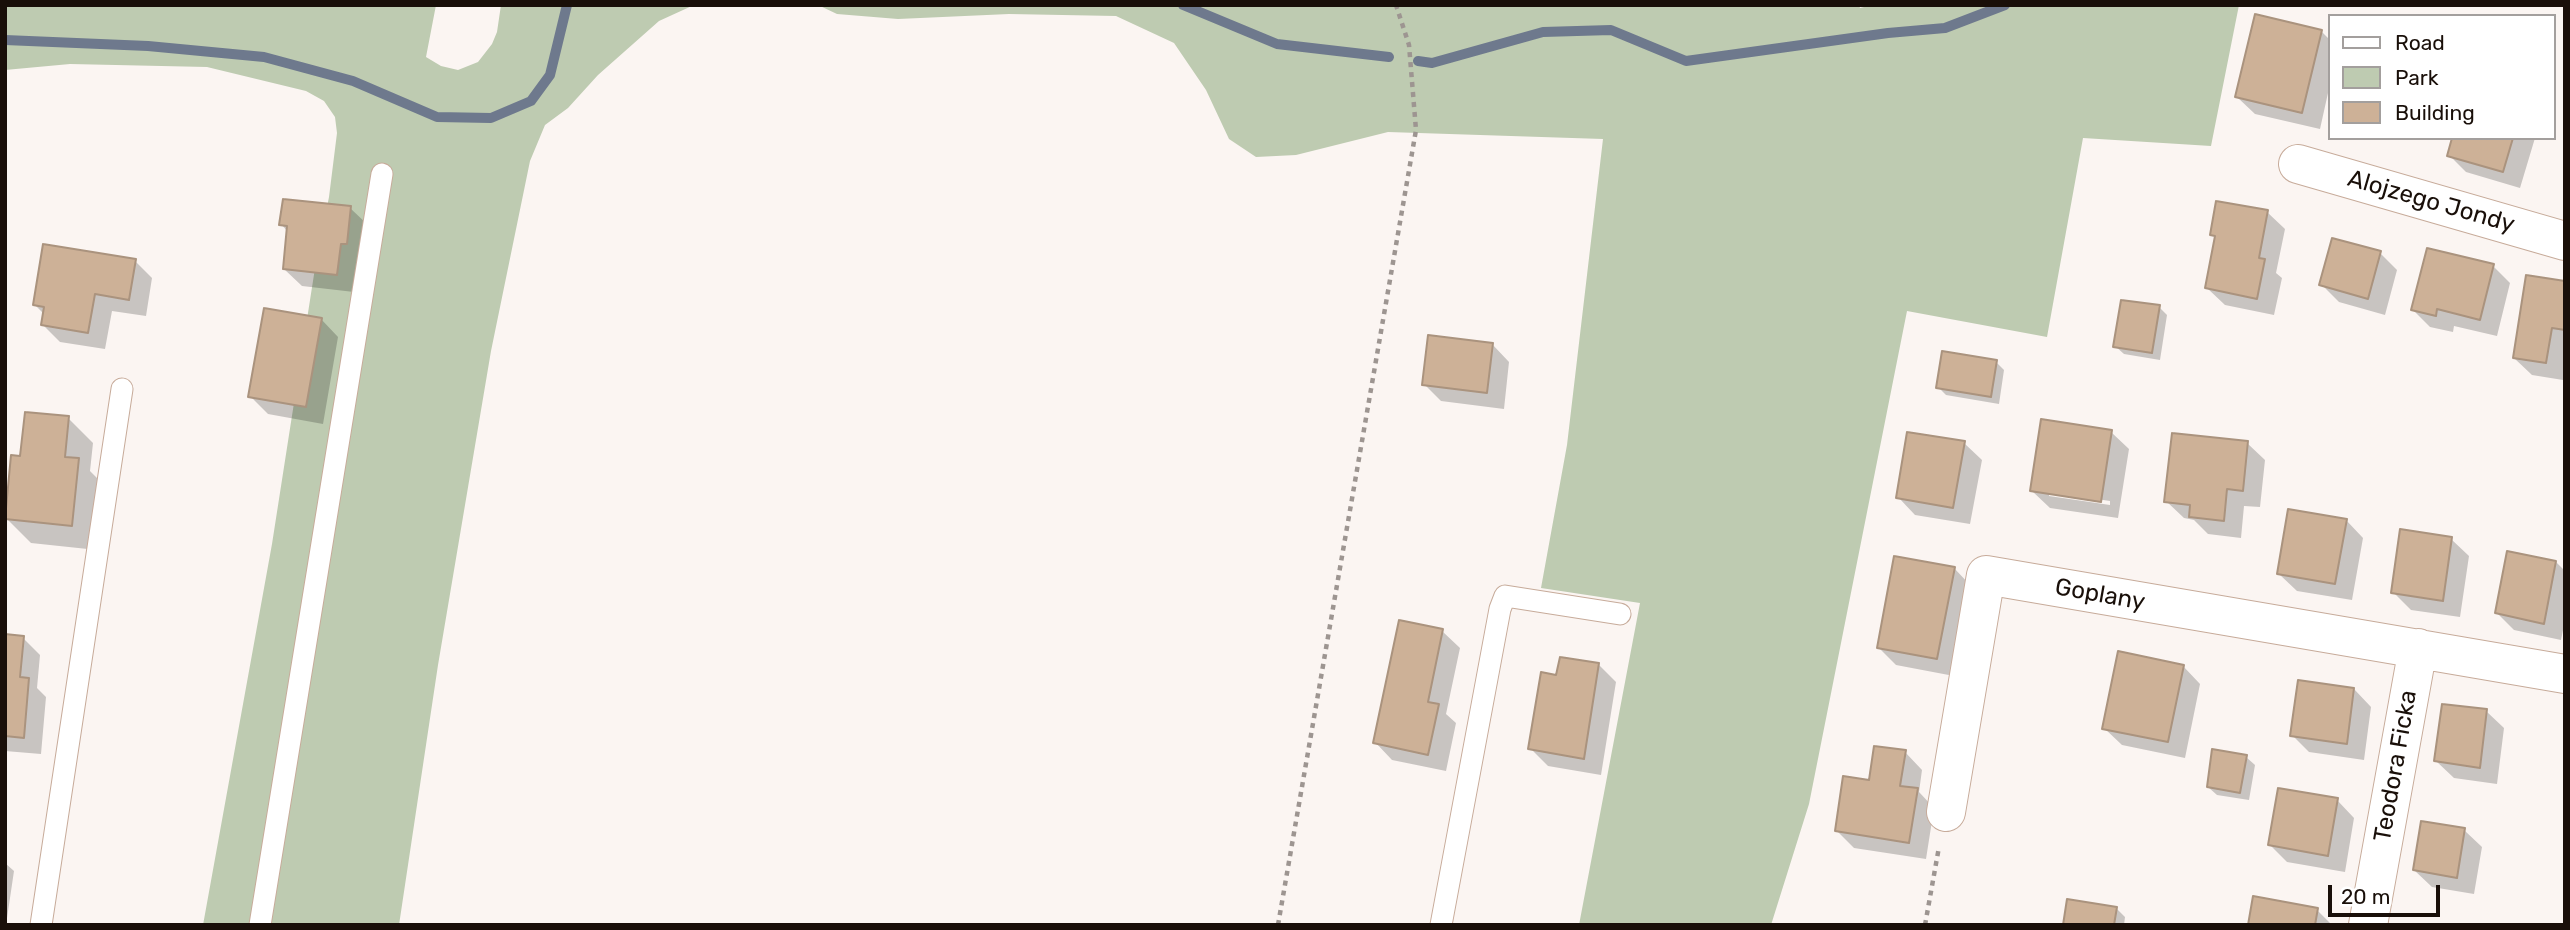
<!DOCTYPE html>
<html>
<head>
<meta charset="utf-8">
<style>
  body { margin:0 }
  #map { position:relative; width:2570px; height:930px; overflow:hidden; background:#fbf5f2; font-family:Rubik,sans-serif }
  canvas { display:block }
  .frame { position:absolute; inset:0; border:7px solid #190f09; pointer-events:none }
  .legend { position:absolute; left:2328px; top:14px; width:228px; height:126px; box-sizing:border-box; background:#fff; border:2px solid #a39f9d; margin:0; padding:9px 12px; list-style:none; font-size:21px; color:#190f09 }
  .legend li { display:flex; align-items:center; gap:14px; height:35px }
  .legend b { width:35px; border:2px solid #a39f9d }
  .scale { position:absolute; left:2328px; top:885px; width:112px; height:32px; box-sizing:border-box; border:4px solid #190f09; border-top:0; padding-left:9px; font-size:21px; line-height:24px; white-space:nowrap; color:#190f09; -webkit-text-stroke:5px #fff; paint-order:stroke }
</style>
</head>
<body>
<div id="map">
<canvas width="2570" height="930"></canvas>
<div class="frame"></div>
<ul class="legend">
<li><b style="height:9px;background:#fff"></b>Road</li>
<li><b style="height:19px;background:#becbb1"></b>Park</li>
<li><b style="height:19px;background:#cdb197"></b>Building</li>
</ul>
<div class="scale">20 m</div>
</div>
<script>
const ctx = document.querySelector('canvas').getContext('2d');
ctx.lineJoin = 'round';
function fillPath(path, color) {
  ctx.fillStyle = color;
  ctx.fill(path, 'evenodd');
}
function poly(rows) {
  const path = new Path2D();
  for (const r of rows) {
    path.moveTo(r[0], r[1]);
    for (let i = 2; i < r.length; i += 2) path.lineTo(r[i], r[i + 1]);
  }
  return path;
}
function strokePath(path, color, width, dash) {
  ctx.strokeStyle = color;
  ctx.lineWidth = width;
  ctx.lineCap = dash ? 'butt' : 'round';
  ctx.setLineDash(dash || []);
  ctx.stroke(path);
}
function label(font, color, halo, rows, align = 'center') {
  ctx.font = font + ' Rubik,sans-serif';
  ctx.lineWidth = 5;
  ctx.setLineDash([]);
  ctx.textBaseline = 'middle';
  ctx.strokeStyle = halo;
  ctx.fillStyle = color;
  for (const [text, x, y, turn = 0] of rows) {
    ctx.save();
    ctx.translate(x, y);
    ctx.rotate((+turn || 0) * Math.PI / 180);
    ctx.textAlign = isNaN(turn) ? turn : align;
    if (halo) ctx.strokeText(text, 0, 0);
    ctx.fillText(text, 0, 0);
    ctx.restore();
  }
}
const green = poly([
  [5,5,436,5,426,57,441,66,458,70,478,62,492,44,497,32,501,5,694,5,659,21,598,75,568,108,545,125,530,161,491,351,438,665,399,925,203,925,272,544,315,268,329,197,337,133,335,117,324,101,306,91,207,67,70,64,5,70],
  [818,5,1859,5,1860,8,1872,5,2239,5,2211,146,2083,138,2047,337,1907,311,1809,804,1771,925,1579,925,1640,603,1541,588,1567,445,1603,139,1388,132,1296,155,1256,157,1229,139,1206,90,1174,43,1116,16,1009,14,898,19,837,14]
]);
const shadow = poly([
  [2321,31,2330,40,2330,84,2320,129,2255,114,2237,97],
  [2454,138,2535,138,2520,188,2466,172,2449,155],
  [350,208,368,225,354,292,302,286,284,269,288,232,281,224],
  [2267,212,2285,229,2276,273,2282,278,2274,315,2225,305,2207,288,2217,239,2211,234],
  [2380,253,2397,270,2385,315,2339,302,2321,284],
  [135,261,152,278,146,316,112,311,105,349,60,342,43,325,45,315,35,305],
  [2493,266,2510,283,2497,336,2454,326,2453,332,2430,327,2413,310],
  [2565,283,2565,367,2563,380,2532,375,2514,358],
  [2159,307,2167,315,2160,360,2124,354,2115,346],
  [321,319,338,337,323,424,268,414,250,396],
  [1492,344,1509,362,1504,409,1441,401,1424,384],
  [1996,362,2004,370,1999,404,1946,395,1938,387],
  [68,418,93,443,90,471,104,485,97,550,31,543,6,518,21,458],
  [2111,432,2129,449,2118,518,2050,508,2032,491],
  [2049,492,2110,501,2110,505,2049,496],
  [1964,443,1982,460,1970,524,1915,515,1898,497],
  [2247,443,2265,460,2260,507,2244,506,2241,538,2208,534,2194,520,2184,518,2166,501],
  [2346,520,2363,538,2352,600,2297,591,2279,574],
  [2451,539,2469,556,2460,617,2411,610,2393,592],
  [2556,562,2565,571,2565,620,2561,640,2514,630,2497,613],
  [1954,568,1971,586,1954,676,1896,665,1879,648],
  [1442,631,1460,648,1446,714,1456,723,1446,771,1392,760,1375,742],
  [5,636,23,638,40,655,37,688,46,697,41,754,5,751],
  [1599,665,1616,682,1601,775,1548,766,1530,748,1558,677],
  [2183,666,2200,684,2185,758,2122,745,2104,728],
  [2354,689,2371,707,2364,760,2309,752,2292,735],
  [2486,711,2504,728,2497,784,2454,778,2436,761],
  [1905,752,1922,770,1919,792,1934,808,1926,859,1854,848,1837,831,1871,782],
  [2246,757,2255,765,2249,800,2217,795,2208,787],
  [2337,800,2354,818,2345,872,2287,862,2270,845],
  [2464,830,2482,847,2474,894,2432,887,2414,870],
  [5,863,14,871,6,925,5,925],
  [2116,908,2125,917,2124,925,2065,925],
  [2317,910,2332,925,2249,925]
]);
const stream = poly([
  [1183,5,1277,44,1389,57],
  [5,40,148,46,264,57,353,81,437,117,491,118,531,101,550,75,567,5],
  [1418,61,1432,63,1543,32,1611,30,1686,61,1888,33,1945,28,2005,5]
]);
const building = poly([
  [2255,14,2322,30,2302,113,2235,97,2255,14],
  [2452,138,2513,138,2503,172,2447,156,2452,138],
  [283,199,351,206,347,244,341,244,337,275,283,269,287,226,279,225,283,199],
  [2216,201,2268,210,2259,258,2265,259,2257,299,2205,288,2215,236,2210,235,2216,201],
  [2332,238,2381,251,2368,299,2319,285,2332,238],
  [43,244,136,259,129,300,95,294,88,333,41,325,44,307,33,305,43,244],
  [2427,248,2494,264,2480,320,2437,309,2436,316,2411,310,2427,248],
  [2526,275,2565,281,2565,330,2552,328,2546,363,2513,358,2526,275],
  [2121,300,2160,305,2152,353,2113,347,2121,300],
  [264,308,322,318,306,407,248,397,264,308],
  [1428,335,1493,343,1487,393,1422,385,1428,335],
  [1942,351,1997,360,1991,397,1936,388,1942,351],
  [25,412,69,416,65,457,79,458,72,526,5,519,11,455,20,456,25,412],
  [2041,419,2112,430,2101,502,2030,491,2041,419],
  [1907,432,1965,441,1953,508,1896,498,1907,432],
  [2172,433,2248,441,2243,491,2227,489,2224,521,2189,517,2190,505,2164,502,2172,433],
  [2288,509,2347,519,2335,584,2277,574,2288,509],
  [2400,529,2452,537,2443,601,2391,593,2400,529],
  [2507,551,2556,561,2544,624,2495,613,2507,551],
  [1894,556,1955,567,1937,659,1877,648,1894,556],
  [1399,620,1443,629,1428,702,1439,704,1428,755,1373,743,1399,620],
  [5,634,24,636,20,677,29,678,24,738,5,736,5,634],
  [2118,651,2184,665,2168,742,2102,729,2118,651],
  [1560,657,1599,663,1584,759,1528,749,1541,672,1556,675,1560,657],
  [2298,680,2354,688,2347,744,2290,736,2298,680],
  [2442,704,2487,709,2480,768,2434,761,2442,704],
  [1874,746,1906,750,1900,786,1918,788,1909,843,1835,831,1843,776,1869,780,1874,746],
  [2212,749,2247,755,2240,793,2207,787,2212,749],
  [2278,788,2338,798,2328,856,2268,845,2278,788],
  [2421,821,2465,828,2457,878,2413,870,2421,821],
  [2253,896,2318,908,2315,925,2248,925,2253,896],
  [2067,899,2117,907,2114,925,2063,925,2067,899]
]);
const path = poly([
  [1278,925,1416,130,1409,45,1396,5],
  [1925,925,1939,847]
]);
const lane = poly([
  [41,925,122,389],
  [260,925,382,174],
  [1441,925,1500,609,1505,596,1620,614]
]);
const street = poly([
  [2298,164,2565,241],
  [1946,812,1986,575,2565,674],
  [2368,925,2418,648]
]);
const streetNames = [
  ["Alojzego Jondy",2431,202,16],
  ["Goplany",2100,595,10],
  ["Teodora Ficka",2396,766,-80]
];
fillPath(green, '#becbb1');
fillPath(shadow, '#0003');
strokePath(stream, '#6e798d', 10);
fillPath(building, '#cdb197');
strokePath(building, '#aa937e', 2);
strokePath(lane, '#c7ab9a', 23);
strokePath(street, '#c7ab9a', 40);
strokePath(path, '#9d9591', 4.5, [5, 5]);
strokePath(lane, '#fff', 21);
strokePath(street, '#fff', 38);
label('24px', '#190f09', '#fff', streetNames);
</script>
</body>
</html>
